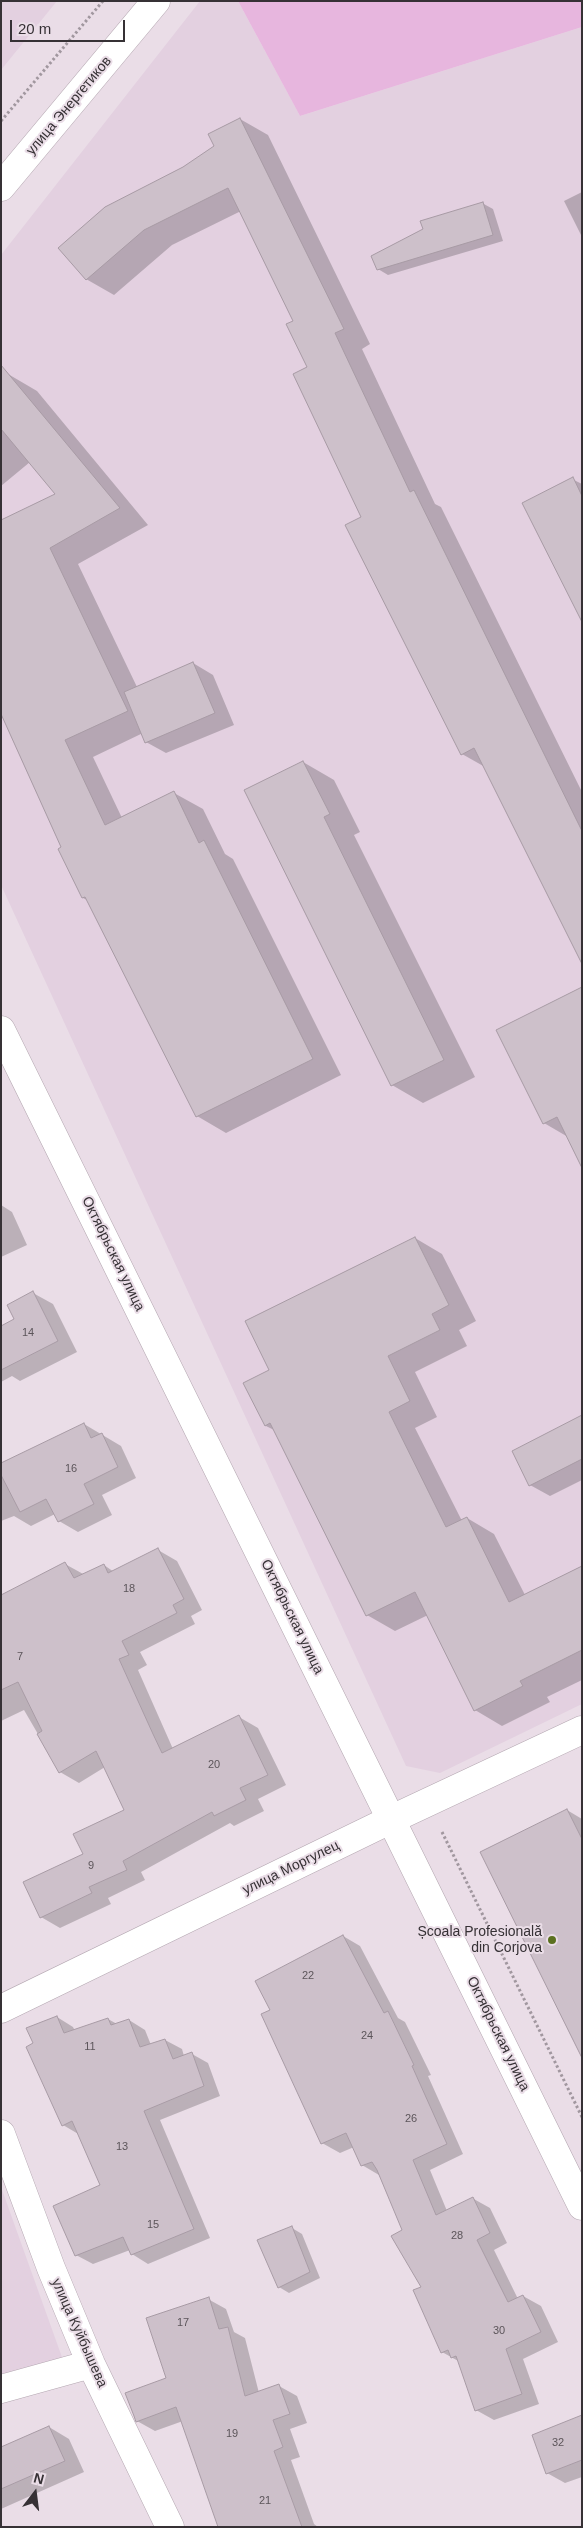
<!DOCTYPE html>
<html>
<head>
<meta charset="utf-8">
<style>
  body { margin:0 }
  #map { position:relative; width:583px; height:2528px; overflow:hidden; background:#eadde7; font-family:Helvetica,sans-serif }
  canvas { display:block }
  .frame { position:absolute; inset:0; border:2px solid #363135; pointer-events:none }
  .north { position:absolute; left:10px; top:2468px; width:50px; height:50px; -webkit-text-stroke:4px #eadde7; paint-order:stroke; rotate:15deg; font-size:14px; font-weight:700; line-height:20px; text-align:center; color:#363135 }
  .north::after { content:''; display:block; margin:auto; width:18px; height:22px; background:#363135; clip-path:polygon(50% 0,100% 100%,50% 72%,0 100%) }
  .scale { position:absolute; left:10px; top:20px; width:115px; height:22px; box-sizing:border-box; border:2px solid #363135; border-top:0; padding-left:6px; font-size:15px; line-height:18px; white-space:nowrap; color:#363135; -webkit-text-stroke:4px #eadde7; paint-order:stroke }
</style>
</head>
<body>
<div id="map">
<canvas width="583" height="2528"></canvas>
<div class="frame"></div>
<div class="north">N</div>
<div class="scale">20 m</div>
</div>
<script>
const ctx = document.querySelector('canvas').getContext('2d');
ctx.lineJoin = 'round';
function fillPath(path, color) {
  ctx.fillStyle = color;
  ctx.fill(path, 'evenodd');
}
function poly(rows) {
  const path = new Path2D();
  for (const r of rows) {
    path.moveTo(r[0], r[1]);
    for (let i = 2; i < r.length; i += 2) path.lineTo(r[i], r[i + 1]);
  }
  return path;
}
function strokePath(path, color, width, dash) {
  ctx.strokeStyle = color;
  ctx.lineWidth = width;
  ctx.lineCap = dash ? 'butt' : 'round';
  ctx.setLineDash(dash || []);
  ctx.stroke(path);
}
function label(font, color, halo, rows, align = 'center') {
  ctx.font = font + ' Helvetica,sans-serif';
  ctx.lineWidth = 4;
  ctx.setLineDash([]);
  ctx.textBaseline = 'middle';
  ctx.strokeStyle = halo;
  ctx.fillStyle = color;
  for (const [text, x, y, turn = 0] of rows) {
    ctx.save();
    ctx.translate(x, y);
    ctx.rotate((+turn || 0) * Math.PI / 180);
    ctx.textAlign = isNaN(turn) ? turn : align;
    if (halo) ctx.strokeText(text, 0, 0);
    ctx.fillText(text, 0, 0);
    ctx.restore();
  }
}
const built = poly([
  [1,1,57,1,1,70],
  [200,1,238,1,300,116,582,27,582,1704,440,1773,406,1766,1,885,1,255],
  [1,2187,63,2360,1,2377]
]);
const green = poly([
  [238,1,582,1,582,27,300,116]
]);
const shadow = poly([
  [240,119,268,135,370,344,362,349,435,504,441,507,582,792,582,942,485,767,462,754,363,517,308,368,295,322,241,211,172,245,114,295,86,279,183,168,216,146],
  [582,192,582,237,564,201],
  [482,203,493,209,503,241,388,275,378,269],
  [8,374,37,391,148,525,78,564,137,687,193,663,213,675,234,725,166,753,146,742,143,733,93,757,122,818,174,793,203,809,225,854,233,859,341,1075,226,1133,197,1116,89,901,83,898,63,848,19,753,21,752,57,494,30,462,1,486,1,380],
  [572,479,582,484,582,619],
  [303,762,334,780,360,832,354,835,475,1077,423,1103,392,1085],
  [582,1004,568,1137,544,1123],
  [1,1205,12,1212,27,1245,1,1257],
  [415,1238,442,1254,476,1321,459,1330,467,1346,415,1372,437,1417,415,1428,462,1521,467,1518,494,1534,525,1595,582,1566,582,1680,547,1697,550,1702,502,1726,475,1710,428,1615,395,1631,367,1615,276,1431,266,1426,245,1384,271,1371],
  [33,1293,53,1304,77,1352,20,1381,12,1376,1,1382,1,1327,16,1320],
  [84,1424,121,1446,136,1478,102,1495,112,1515,78,1532,59,1521,55,1514,31,1526,14,1516,1,1521,1,1464],
  [582,1426,582,1480,550,1496,530,1485],
  [158,1550,177,1561,202,1610,191,1616,195,1624,140,1652,147,1665,138,1670,173,1749,239,1717,258,1728,286,1785,258,1799,264,1811,234,1826,230,1823,141,1872,145,1880,108,1898,111,1904,60,1928,41,1917,25,1883,84,1854,125,1810,105,1767,79,1783,60,1772,24,1710,1,1721,1,1596,65,1564,85,1575,104,1565,114,1572],
  [567,1810,582,1819,582,2039],
  [343,1936,360,1946,398,2018,405,2022,431,2075,428,2076,463,2154,430,2170,447,2211,472,2198,490,2208,507,2243,494,2250,518,2299,523,2296,541,2306,558,2342,523,2359,539,2404,494,2420,476,2410,460,2362,442,2352,404,2230,379,2175,362,2165,354,2147,340,2153,322,2143,272,2010],
  [57,2017,73,2027,75,2031,108,2019,117,2024,129,2020,145,2030,151,2045,165,2040,182,2049,184,2056,192,2054,208,2063,220,2096,160,2120,210,2238,148,2264,132,2254,130,2250,93,2264,76,2255,101,2186,80,2135,63,2125,34,2044],
  [292,2228,302,2234,320,2278,289,2293,279,2287],
  [208,2299,226,2309,234,2332,245,2338,259,2393,279,2386,297,2396,307,2423,290,2429,300,2457,291,2460,314,2524,318,2527,220,2527,183,2421,155,2431,137,2421,168,2379],
  [582,2417,582,2477,565,2483,547,2473],
  [49,2427,69,2439,84,2472,1,2509,1,2448]
]);
const building = poly([
  [240,118,344,329,335,333,410,492,414,490,582,831,582,964,474,748,461,755,345,525,361,517,293,374,307,367,286,324,293,321,228,188,144,230,86,280,58,248,105,207,183,167,214,146,208,134,240,118],
  [483,202,493,235,377,270,371,256,423,229,420,221,483,202],
  [1,365,120,508,50,548,128,711,65,740,105,825,174,791,199,843,204,840,313,1059,196,1117,85,897,82,898,58,849,61,847,1,714,1,520,55,494,1,429,1,365],
  [573,477,582,496,582,622,522,503,573,477],
  [193,662,215,713,145,743,124,692,193,662],
  [303,761,330,814,324,817,444,1060,391,1086,244,790,303,761],
  [582,987,582,1168,557,1117,543,1124,496,1030,582,987],
  [415,1237,449,1305,432,1314,440,1330,388,1356,410,1401,389,1412,446,1527,467,1517,509,1602,582,1566,582,1650,520,1681,523,1686,474,1711,415,1592,366,1616,270,1423,265,1426,243,1383,269,1370,245,1321,415,1237],
  [33,1291,58,1341,1,1370,1,1326,14,1319,7,1305,33,1291],
  [582,1415,582,1459,529,1486,512,1451,582,1415],
  [84,1423,91,1438,102,1433,118,1467,84,1484,94,1504,58,1522,46,1499,20,1512,1,1475,1,1463,84,1423],
  [158,1548,184,1599,173,1605,177,1613,122,1641,129,1655,119,1659,153,1734,162,1753,239,1715,268,1775,240,1788,246,1800,214,1816,212,1812,123,1861,127,1870,89,1887,92,1893,40,1918,23,1882,83,1854,73,1834,124,1810,96,1751,59,1773,37,1734,42,1731,18,1682,1,1690,1,1595,65,1562,74,1578,104,1564,108,1573,158,1548],
  [567,1809,582,1839,582,2058,480,1852,567,1809],
  [343,1935,384,2013,388,2011,414,2065,412,2066,447,2144,413,2160,436,2215,473,2197,490,2233,477,2240,508,2302,523,2295,541,2332,506,2349,522,2394,475,2411,456,2356,451,2358,448,2350,441,2353,413,2290,421,2287,391,2236,402,2230,377,2170,372,2162,361,2166,346,2133,321,2144,261,2014,270,2010,255,1981,343,1935],
  [57,2016,64,2033,108,2018,111,2025,129,2019,140,2047,165,2039,173,2059,192,2052,204,2086,144,2111,194,2229,131,2255,123,2237,75,2256,53,2206,100,2185,72,2121,62,2126,26,2047,33,2043,26,2028,57,2016],
  [292,2226,310,2272,278,2288,257,2240,292,2226],
  [209,2297,219,2329,228,2327,245,2396,279,2384,290,2414,273,2420,283,2447,274,2451,302,2527,218,2527,176,2407,136,2422,134,2416,125,2393,166,2378,146,2318,209,2297],
  [582,2415,582,2460,546,2474,532,2435,582,2415],
  [49,2426,65,2461,1,2489,1,2447,49,2426]
]);
const path = poly([
  [1,121,103,1],
  [442,1832,582,2117]
]);
const pedestrian = poly([
  [1,2009,392,1819]
]);
const minor = poly([
  [392,1819,582,1730],
  [1,2134,51,2268,91,2364,170,2527],
  [1,2389,91,2364]
]);
const tertiary = poly([
  [1,187,156,1],
  [1,1030,582,2206]
]);
const markers = [
  [552,1940,5,"#5b701f"]
];
const numberNames = [
  ["14",28,1333],
  ["16",71,1469],
  ["18",129,1589],
  ["7",20,1657],
  ["20",214,1765],
  ["9",91,1866],
  ["22",308,1976],
  ["24",367,2036],
  ["11",90,2047],
  ["26",411,2119],
  ["13",122,2147],
  ["15",153,2225],
  ["28",457,2236],
  ["17",183,2323],
  ["30",499,2331],
  ["19",232,2434],
  ["32",558,2443],
  ["21",265,2501]
];
const streetNames = [
  ["улица Энергетиков",69,106,-50],
  ["Октябрьская улица",113,1254,64],
  ["Октябрьская улица",292,1617,64],
  ["улица Моргулец",291,1868,-26],
  ["Октябрьская улица",498,2034,64],
  ["улица Куйбышева",79,2333,66]
];
const poiNames = [
  ["Școala Profesională",542,1932],
  ["din Corjova",542,1948]
];
fillPath(built, '#e3d0e0');
fillPath(green, '#e7b6de');
fillPath(shadow, '#0003');
fillPath(building, '#cdc0ca');
strokePath(building, '#a89ba5', 1);
strokePath(pedestrian, '#b4a7b1', 29);
strokePath(minor, '#b4a7b1', 29);
strokePath(tertiary, '#b4a7b1', 29);
strokePath(path, '#a1979f', 3, [2.5, 2.5]);
strokePath(pedestrian, '#fff', 28);
strokePath(minor, '#fff', 28);
strokePath(tertiary, '#fff', 28);
for (const [x, y, r, color] of markers) {
  const dot = new Path2D();
  dot.arc(x, y, r, 0, 2 * Math.PI);
  ctx.fillStyle = color;
  ctx.fill(dot);
  strokePath(dot, '#eadde7', 2);
}
label('11px', '#5c555a', null, numberNames);
label('14px', '#363135', '#eadde7', streetNames);
label('14px', '#363135', '#eadde7', poiNames, 'right');
</script>
</body>
</html>
